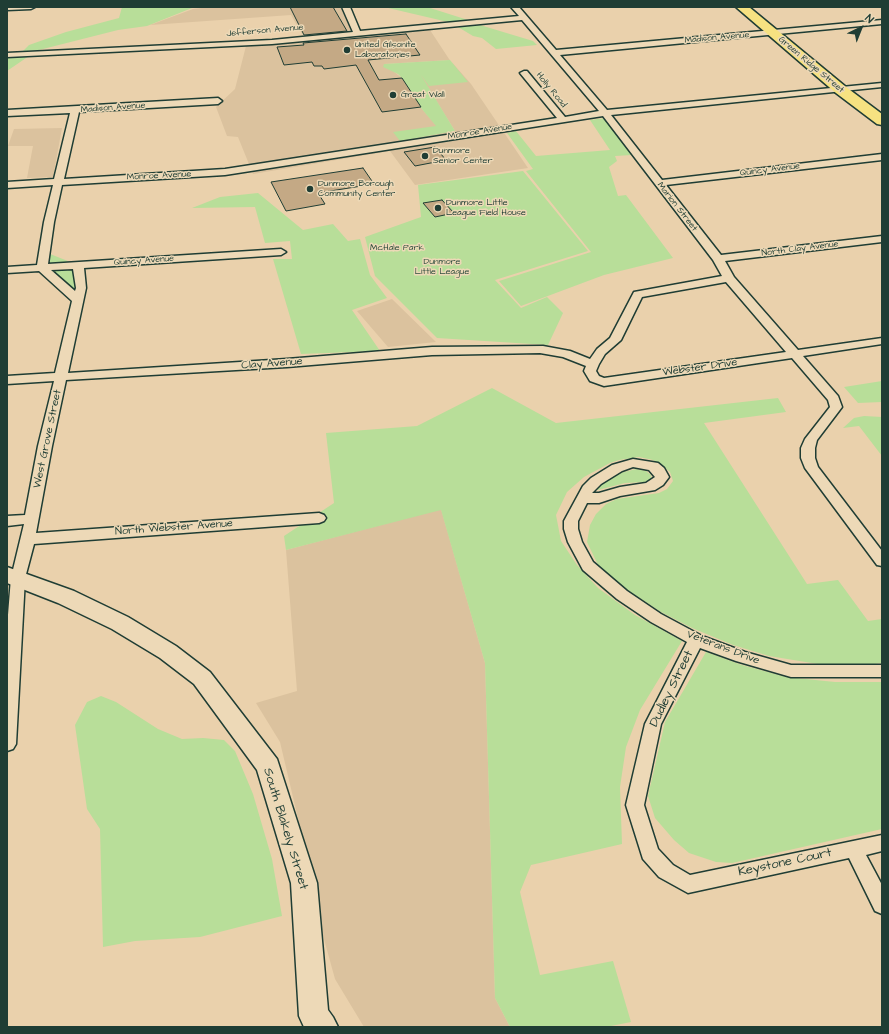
<!DOCTYPE html>
<html>
<head>
<meta charset="utf-8">
<style>
  body { margin:0 }
  #map { position:relative; width:889px; height:1034px; overflow:hidden; background:#ead1ac; font-family:"Architects Daughter",sans-serif }
  canvas { display:block }
  .frame { position:absolute; inset:0; border:8px solid #1f3d34; pointer-events:none }
  .north { position:absolute; left:841px; top:8px; width:40px; height:40px; -webkit-text-stroke:3px #edd9b7; paint-order:stroke; rotate:43deg; font-size:11px; font-weight:700; line-height:16px; text-align:center; color:#1f3d34 }
  .north::after { content:''; display:block; margin:auto; width:14px; height:18px; background:#1f3d34; clip-path:polygon(50% 0,100% 100%,50% 72%,0 100%) }
</style>
</head>
<body>
<div id="map">
<canvas width="889" height="1034"></canvas>
<div class="frame"></div>
<div class="north">N</div>
</div>
<script>
const ctx = document.querySelector('canvas').getContext('2d');
ctx.lineJoin = 'round';
function fillPath(path, color) {
  ctx.fillStyle = color;
  ctx.fill(path, 'evenodd');
}
function poly(rows) {
  const path = new Path2D();
  for (const r of rows) {
    path.moveTo(r[0], r[1]);
    for (let i = 2; i < r.length; i += 2) path.lineTo(r[i], r[i + 1]);
  }
  return path;
}
function strokePath(path, color, width, dash) {
  ctx.strokeStyle = color;
  ctx.lineWidth = width;
  ctx.lineCap = dash ? 'butt' : 'round';
  ctx.setLineDash(dash || []);
  ctx.stroke(path);
}
function label(font, color, halo, rows, align = 'center') {
  ctx.font = font + ' "Architects Daughter",sans-serif';
  ctx.lineWidth = 3;
  ctx.setLineDash([]);
  ctx.textBaseline = 'middle';
  ctx.strokeStyle = halo;
  ctx.fillStyle = color;
  for (const [text, x, y, turn = 0] of rows) {
    ctx.save();
    ctx.translate(x, y);
    ctx.rotate((+turn || 0) * Math.PI / 180);
    ctx.textAlign = isNaN(turn) ? turn : align;
    if (halo) ctx.strokeText(text, 0, 0);
    ctx.fillText(text, 0, 0);
    ctx.restore();
  }
}
const built = poly([
  [210,7,341,7,351,30,302,34,291,15,150,25,193,9],
  [430,30,449,59,471,84,528,168,415,185,390,151,253,174,238,137,227,136,216,107,235,89,246,46],
  [450,60,454,66,416,68,455,131,437,126,421,108,402,78,384,64],
  [62,128,53,177,27,178,33,146,8,146,14,129],
  [392,299,436,342,388,347,357,311],
  [441,509,485,663,495,998,510,1027,364,1027,335,979,313,899,301,831,280,742,256,703,297,691,286,550]
]);
const green = poly([
  [122,7,203,7,192,8,147,26,118,30,39,50,23,51,29,45,66,32,119,18],
  [384,7,427,7,468,20,448,22],
  [480,25,533,41,537,45,496,49,482,38,473,36,458,27],
  [29,56,7,71,7,57],
  [450,60,468,82,429,86,421,75,455,131,400,141,393,132,436,126,421,108,402,78,398,74,383,67,384,64],
  [606,118,632,155,615,156,617,161,609,167,618,196,626,195,673,258,604,275,521,306,499,281,591,252,526,171,533,169,507,133,516,131,536,156,610,150,590,120],
  [523,171,588,251,495,280,521,308,547,297,563,313,548,345,437,338,375,276,365,237,421,217,418,185],
  [258,193,303,230,333,224,348,241,360,239,370,275,387,298,352,310,380,351,301,354,273,259,292,259,290,241,265,243,255,207,192,208,220,197],
  [45,252,78,265,78,300,42,268],
  [882,381,882,402,858,403,844,387],
  [492,388,556,423,778,398,786,412,704,423,807,584,838,580,868,621,882,619,882,663,859,666,824,665,769,656,733,645,692,628,661,612,620,585,599,567,587,542,590,525,596,514,606,504,617,499,659,493,667,489,673,481,670,472,663,466,653,460,639,457,619,460,610,463,584,477,567,492,556,515,561,541,577,565,598,588,635,615,682,641,640,710,626,747,620,787,622,844,531,865,520,892,540,975,613,961,631,1022,606,1027,510,1027,495,998,485,663,441,510,286,550,284,536,334,503,326,433,417,426],
  [864,416,882,417,882,456,859,426,843,428,854,418],
  [636,469,646,471,651,475,651,479,645,482,625,483,598,490,596,489,606,481,620,473],
  [706,652,742,665,786,677,835,682,882,682,882,829,732,863,716,862,689,853,674,840,655,818,648,796,665,722],
  [101,696,116,702,158,729,182,739,203,738,224,740,235,751,253,794,272,859,282,916,200,937,135,941,103,947,100,829,87,809,75,725,87,702]
]);
const building = poly([
  [290,7,333,7,347,31,304,35,290,7],
  [406,34,420,55,368,60,379,80,402,78,421,107,382,112,356,65,324,69,322,66,314,66,312,62,284,65,277,47,304,45,303,43,406,34],
  [435,147,446,160,415,166,404,152,435,147],
  [363,168,374,184,318,193,325,204,286,211,271,182,363,168],
  [442,200,454,213,435,217,423,203,442,200]
]);
const minor = poly([
  [7,7,35,7,31,9,7,10,7,7],
  [342,7,350,7,360,31,519,16,511,7,519,7,556,50,882,20,882,24,560,55,607,110,882,83,882,87,611,115,662,180,882,154,882,160,666,185,721,255,882,236,882,242,725,261,734,277,798,350,882,338,882,344,803,356,838,396,842,407,817,440,815,448,815,458,818,467,882,551,882,566,877,565,805,468,801,458,801,448,805,439,830,407,828,400,792,358,604,386,590,381,584,371,586,366,563,357,540,353,432,355,287,367,66,380,52,446,36,533,319,513,324,515,326,518,324,521,319,523,34,544,25,578,16,744,13,749,7,751,7,627,11,578,24,524,7,526,7,516,25,515,38,446,54,381,7,384,7,376,55,373,72,301,39,271,7,273,7,267,37,265,44,222,53,185,7,188,7,182,54,179,70,113,7,116,7,110,218,98,222,101,218,104,79,112,64,179,225,169,557,118,520,73,524,71,527,71,565,117,599,111,522,20,272,44,7,57,7,53,272,40,353,32,342,7],
  [603,116,713,260,722,276,634,292,610,338,597,349,590,359,570,351,543,346,432,347,287,359,68,373,86,288,84,268,281,255,286,252,281,249,48,264,54,222,62,185,225,175,603,116],
  [73,269,76,288,75,291,51,270,73,269],
  [726,282,786,352,604,378,599,376,596,371,599,364,605,354,621,340,642,297,726,282],
  [633,459,658,463,664,468,669,477,663,485,655,490,620,496,599,503,587,503,578,521,578,529,582,542,593,562,627,591,661,614,702,636,745,652,791,665,882,665,882,677,791,677,736,661,700,648,661,724,644,805,658,849,673,865,690,875,882,835,882,851,866,855,882,885,882,914,875,911,849,858,688,893,659,877,643,859,626,805,645,724,687,642,651,622,617,599,583,570,568,542,564,529,564,521,583,486,591,478,612,465,633,459],
  [633,467,649,470,655,477,646,483,620,487,599,493,592,493,601,484,622,471,633,467]
]);
const secondary = poly([
  [7,567,74,591,128,617,176,646,210,672,277,759,317,883,328,1010,333,1017,338,1027,304,1027,299,1016,291,883,257,770,194,684,160,658,112,629,58,603,7,583,7,567]
]);
const primary = poly([
  [736,7,749,7,846,87,882,114,882,125,877,124,836,93,736,7]
]);
const markers = [
  [347,50,4,"#1f3d34"],
  [393,95,4,"#1f3d34"],
  [425,156,4,"#1f3d34"],
  [310,189,4,"#1f3d34"],
  [438,208,4,"#1f3d34"]
];
const farStreetnames = [
  ["Jefferson Avenue",265,31,-5],
  ["Madison Avenue",717,38,-5],
  ["Green Ridge Street",811,65,40],
  ["Holly Road",551,90,51],
  ["Madison Avenue",113,108,-4],
  ["Monroe Avenue",480,132,-9],
  ["Quincy Avenue",770,170,-7],
  ["Monroe Avenue",159,176,-3],
  ["Marion Street",677,207,52],
  ["North Clay Avenue",800,249,-7],
  ["Quincy Avenue",144,261,-4]
];
const farPoinames = [
  ["United Gilsonite",355,45],
  ["Laboratories",355,55],
  ["Great Wall",401,95],
  ["Dunmore",433,151],
  ["Senior Center",433,161],
  ["Dunmore Borough",318,184],
  ["Community Center",318,194],
  ["Dunmore Little",446,203],
  ["League Field House",446,213]
];
const farParknames = [
  ["McHale Park",397,248],
  ["Dunmore",442,262],
  ["Little League",442,272]
];
const streetNames = [
  ["Clay Avenue",272,364,-4],
  ["Webster Drive",700,368,-8],
  ["West Grove Street",48,439,-78],
  ["North Webster Avenue",174,528,-4],
  ["Veterans Drive",723,648,21]
];
const nearStreetnames = [
  ["Dudley Street",672,689,-64],
  ["South Blakely Street",285,829,73],
  ["Keystone Court",785,863,-12]
];
fillPath(built, '#dbc29e');
fillPath(green, '#b8de99');
fillPath(building, '#c4a985');
strokePath(building, '#1f3d34', 1);
strokePath(minor, '#1f3d34', 3);
strokePath(secondary, '#1f3d34', 3);
strokePath(primary, '#1f3d34', 3);
fillPath(minor, '#edd9b7');
fillPath(secondary, '#edd9b7');
fillPath(primary, '#f6e281');
for (const [x, y, r, color] of markers) {
  const dot = new Path2D();
  dot.arc(x, y, r, 0, 2 * Math.PI);
  ctx.fillStyle = color;
  ctx.fill(dot);
  strokePath(dot, '#edd9b7', 1.5);
}
label('9px', '#1f3d34', '#edd9b7', farStreetnames);
label('9px', '#1f3d34', '#edd9b7', farPoinames, 'left');
label('9px', '#2e4d3e', '#edd9b7', farParknames);
label('11px', '#1f3d34', '#edd9b7', streetNames);
label('13px', '#1f3d34', '#edd9b7', nearStreetnames);
</script>
</body>
</html>
